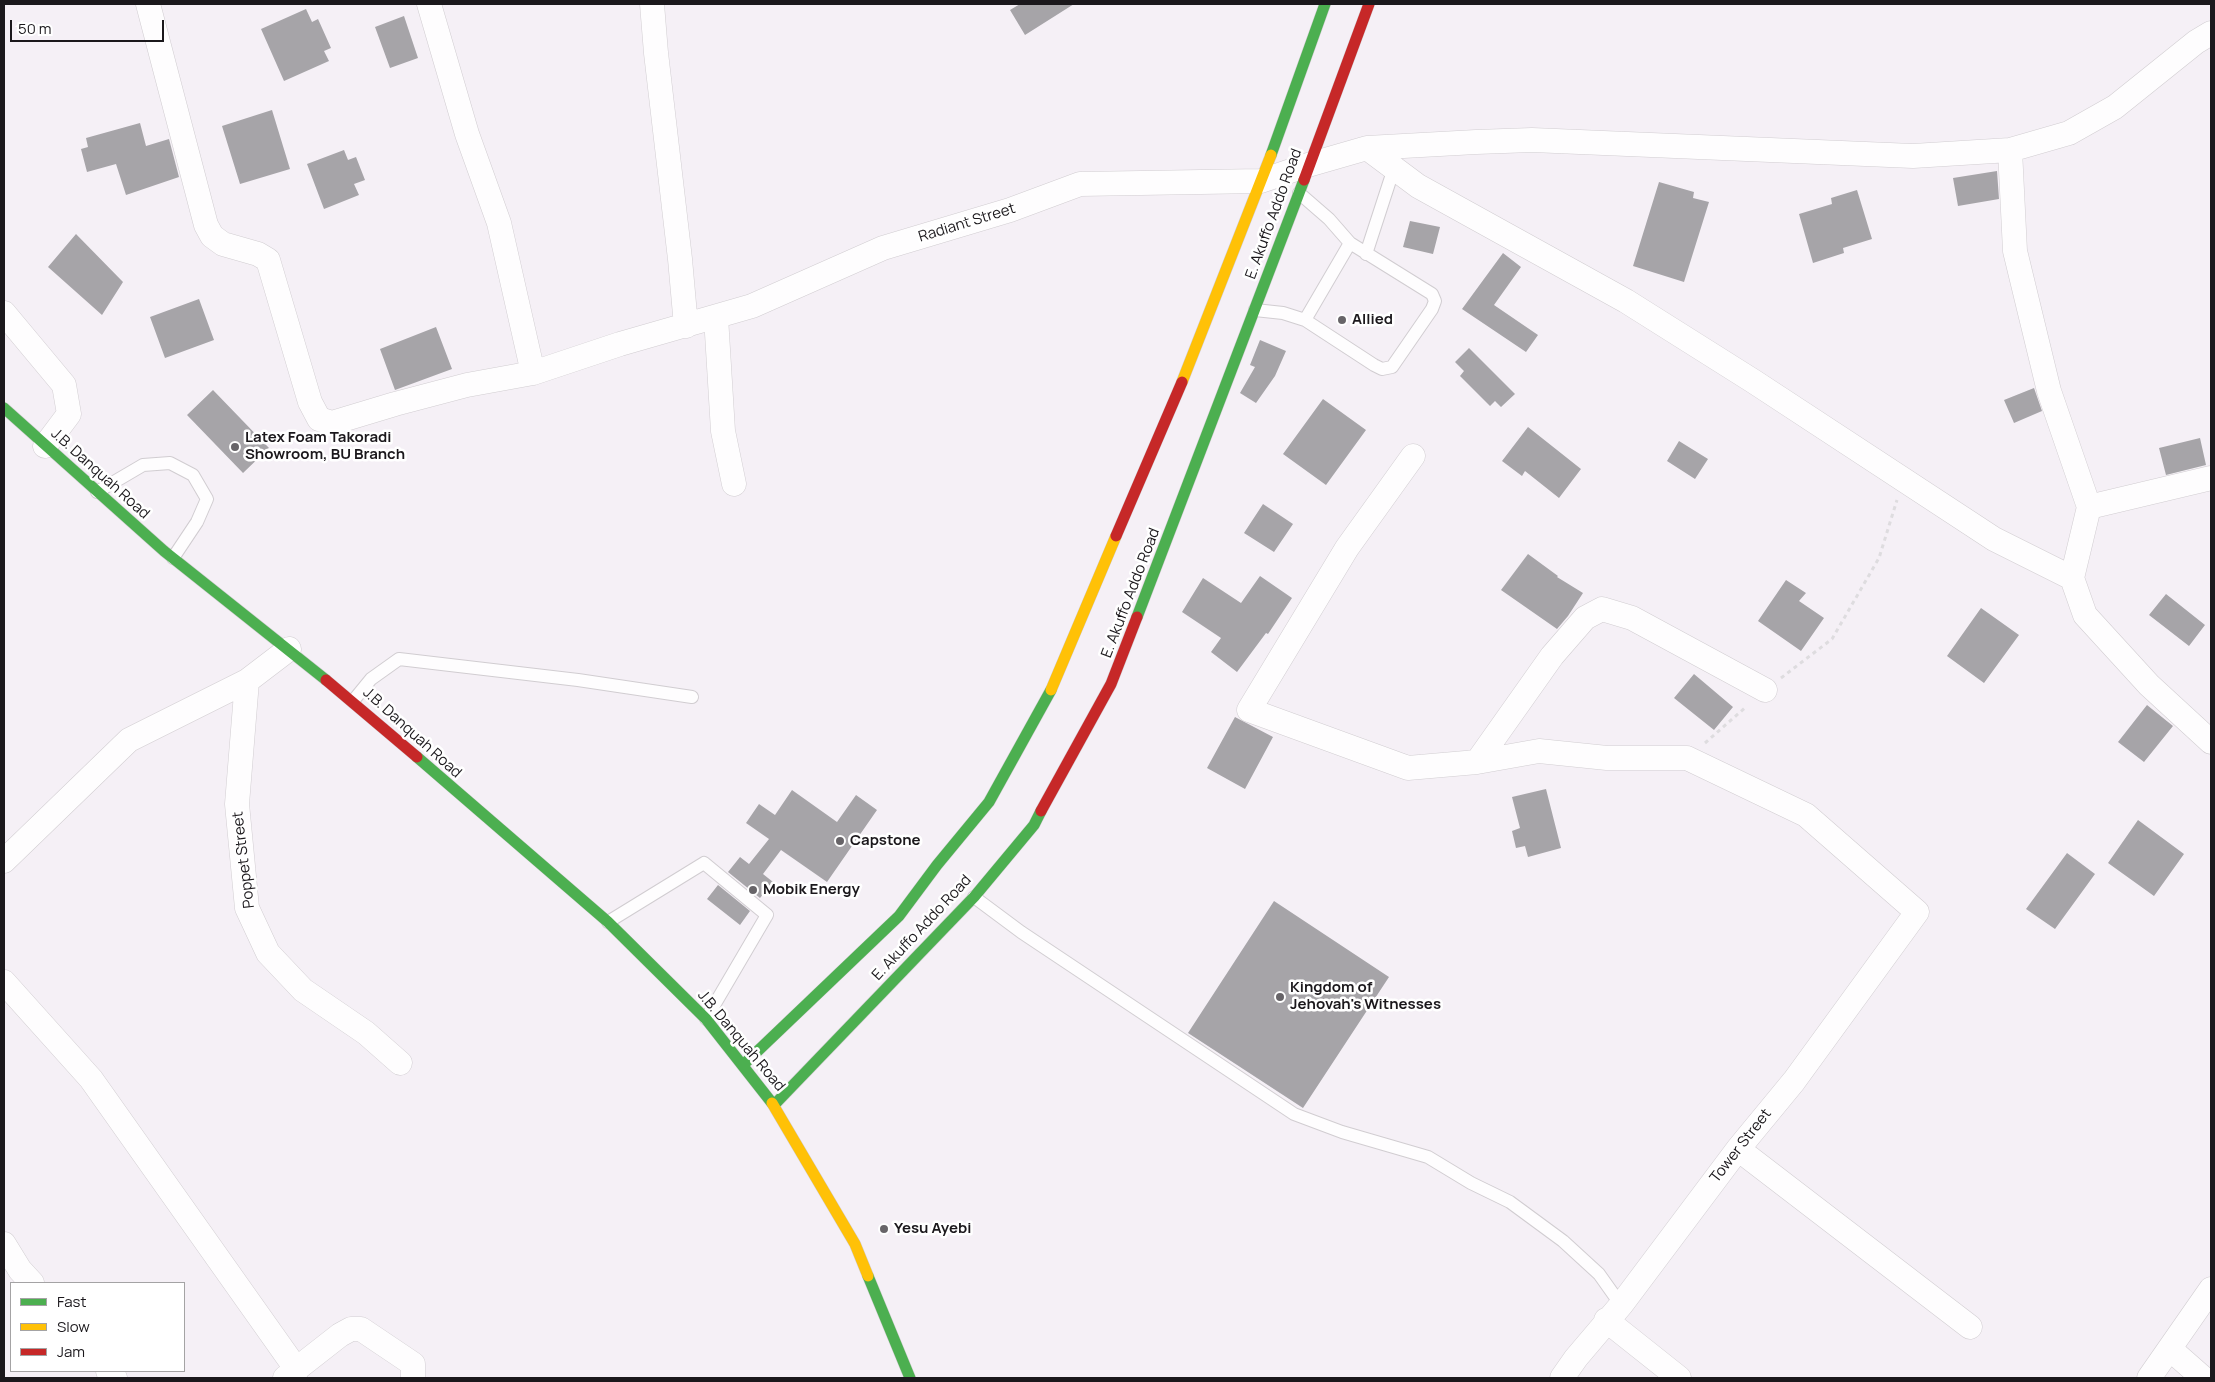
<!DOCTYPE html>
<html>
<head>
<meta charset="utf-8">
<style>
  body { margin:0 }
  #map { position:relative; width:2215px; height:1382px; overflow:hidden; background:#f5f0f6; font-family:Manrope,sans-serif }
  canvas { display:block }
  .frame { position:absolute; inset:0; border:5px solid #1b181c; pointer-events:none }
  .legend { position:absolute; left:10px; top:1282px; width:175px; height:90px; box-sizing:border-box; background:#fff; border:1px solid #a4a3a4; margin:0; padding:6px 9px; list-style:none; font-size:15px; color:#1b181c }
  .legend li { display:flex; align-items:center; gap:10px; height:25px }
  .legend b { width:25px; border:1px solid #a4a3a4 }
  .scale { position:absolute; left:10px; top:20px; width:154px; height:22px; box-sizing:border-box; border:2px solid #1b181c; border-top:0; padding-left:6px; font-size:15px; line-height:18px; white-space:nowrap; color:#1b181c; -webkit-text-stroke:4px #fff; paint-order:stroke }
</style>
</head>
<body>
<div id="map">
<canvas width="2215" height="1382"></canvas>
<div class="frame"></div>
<ul class="legend">
<li><b style="height:6px;background:#4caf50"></b>Fast</li>
<li><b style="height:6px;background:#ffc107"></b>Slow</li>
<li><b style="height:6px;background:#c62828"></b>Jam</li>
</ul>
<div class="scale">50 m</div>
</div>
<script>
const ctx = document.querySelector('canvas').getContext('2d');
ctx.lineJoin = 'round';
function fillPath(path, color) {
  ctx.fillStyle = color;
  ctx.fill(path, 'evenodd');
}
function poly(rows) {
  const path = new Path2D();
  for (const r of rows) {
    path.moveTo(r[0], r[1]);
    for (let i = 2; i < r.length; i += 2) path.lineTo(r[i], r[i + 1]);
  }
  return path;
}
function strokePath(path, color, width, dash) {
  ctx.strokeStyle = color;
  ctx.lineWidth = width;
  ctx.lineCap = dash ? 'butt' : 'round';
  ctx.setLineDash(dash || []);
  ctx.stroke(path);
}
function label(font, color, halo, rows, align = 'center') {
  ctx.font = font + ' Manrope,sans-serif';
  ctx.lineWidth = 5;
  ctx.setLineDash([]);
  ctx.textBaseline = 'middle';
  ctx.strokeStyle = halo;
  ctx.fillStyle = color;
  for (const [text, x, y, turn = 0] of rows) {
    ctx.save();
    ctx.translate(x, y);
    ctx.rotate((+turn || 0) * Math.PI / 180);
    ctx.textAlign = isNaN(turn) ? turn : align;
    if (halo) ctx.strokeText(text, 0, 0);
    ctx.fillText(text, 0, 0);
    ctx.restore();
  }
}
const building = poly([
  [1020,4,1074,4,1025,35,1010,10],
  [306,9,312,22,318,19,331,48,324,51,329,61,284,81,261,29],
  [404,16,418,58,390,68,375,27],
  [272,110,290,169,240,184,222,126],
  [140,123,146,146,169,139,179,177,126,195,116,164,87,172,81,149,88,147,86,138],
  [344,150,348,160,356,157,365,180,354,184,359,195,324,209,307,164],
  [1997,171,1999,199,1958,206,1953,178],
  [1659,182,1694,192,1693,198,1709,202,1684,282,1633,266],
  [1857,190,1872,239,1843,248,1844,253,1813,263,1799,214,1832,204,1831,198],
  [1410,221,1440,227,1433,254,1403,247],
  [76,234,123,282,102,315,48,267],
  [1503,253,1521,267,1494,305,1538,335,1526,352,1462,309],
  [199,299,214,340,165,358,150,317],
  [436,327,452,369,395,390,380,349],
  [1260,340,1286,351,1275,376,1256,403,1240,393,1255,367,1250,365],
  [1469,348,1515,394,1501,407,1495,401,1490,406,1460,376,1464,371,1455,362],
  [2034,388,2042,411,2014,423,2004,400],
  [213,390,269,448,243,473,187,415],
  [1323,399,1366,430,1326,485,1283,454],
  [1528,427,1581,469,1559,498,1525,471,1522,476,1502,461],
  [2200,438,2206,465,2166,475,2159,448],
  [1679,441,1708,459,1695,479,1667,461],
  [1263,504,1293,524,1274,552,1244,533],
  [1528,554,1558,576,1557,577,1583,593,1568,616,1557,629,1501,590],
  [1260,576,1292,598,1268,634,1266,633,1237,672,1211,652,1221,638,1182,612,1203,578,1241,603],
  [1786,580,1806,593,1799,601,1824,618,1801,651,1758,621],
  [2166,594,2205,625,2189,646,2149,615],
  [1981,608,2019,635,1984,683,1947,656],
  [1694,674,1733,707,1714,730,1674,698],
  [2147,705,2173,726,2144,762,2118,742],
  [1235,717,1273,737,1245,789,1207,768],
  [1546,789,1561,848,1528,857,1525,846,1516,848,1512,831,1520,828,1512,797],
  [792,790,837,822,856,795,877,810,827,882,781,850,763,874,773,882,760,898,728,872,740,857,749,864,769,839,746,823,759,804,775,815],
  [2138,820,2184,854,2154,896,2108,863],
  [2067,853,2095,874,2055,929,2026,909],
  [718,885,750,911,740,925,707,899],
  [1274,901,1389,977,1303,1108,1188,1033]
]);
const path = poly([
  [1781,678,1832,639,1879,558,1897,500],
  [1705,743,1747,706]
]);
const lane = poly([
  [1299,193,1329,219,1350,243,1432,294,1435,301,1432,309,1392,367,1382,369,1374,365,1305,320,1350,243],
  [1366,254,1394,168],
  [1255,310,1283,313,1305,320],
  [97,492,143,465,170,463,193,475,207,499,197,522,173,558],
  [353,701,371,679,399,659,578,680,692,697],
  [974,897,1021,932,1294,1114,1342,1132,1428,1157,1471,1183,1510,1202,1563,1241,1599,1274,1621,1305],
  [608,922,704,863,767,915,706,1019]
]);
const street = poly([
  [148,4,206,225,212,236,223,244,258,254,268,260,310,402,319,419,332,423,395,404,467,385,533,373],
  [429,4,467,134,499,223,533,373,620,344,752,306,883,248,1010,210,1080,184,1261,181,1308,165,1367,148,1476,142,1532,140,1913,156,2010,150,2069,133,2115,107,2196,42,2211,33],
  [652,4,656,53,680,259,686,326],
  [1367,148,1418,186,1626,301,1753,381,1994,539,2072,578,2089,507,2049,391,2015,251,2010,150],
  [4,313,64,385,69,414,45,446],
  [716,317,723,431,734,484],
  [1413,456,1347,548,1249,710,1408,768,1477,762,1539,751,1607,758,1687,758,1806,815,1917,912,1794,1081,1738,1149,1621,1305,1576,1358,1562,1378],
  [2089,507,2211,478],
  [2072,578,2085,615,2149,685,2211,742],
  [247,681,237,804,247,908,268,953,303,990,366,1033,400,1063],
  [1477,762,1552,656,1585,618,1602,609,1632,618,1765,690],
  [4,861,129,740,247,681,289,649],
  [4,982,91,1079,297,1370],
  [1738,1149,1970,1327],
  [4,1244,20,1270,32,1283],
  [1606,1320,1679,1378],
  [2170,1349,2203,1378],
  [108,1371,115,1378],
  [285,1378,340,1335,351,1329,361,1329,413,1364,413,1378],
  [2149,1378,2211,1289]
]);
const fast = poly([
  [1271,155,1325,4],
  [4,408,164,551,326,680],
  [1137,617,1304,180],
  [417,757,608,922,706,1019,772,1103],
  [743,1065,899,916,937,865,989,802,1051,690],
  [774,1105,974,897,1034,825,1041,811],
  [868,1276,910,1378]
]);
const slow = poly([
  [1182,382,1271,155],
  [1051,690,1116,536],
  [772,1103,855,1244,868,1276]
]);
const jam = poly([
  [1304,180,1369,4],
  [1116,536,1182,382],
  [326,680,417,757],
  [1041,811,1111,684,1137,617]
]);
const markers = [
  [1342,320,5,"#676468"],
  [235,447,5,"#676468"],
  [840,841,5,"#676468"],
  [753,890,5,"#676468"],
  [1280,997,5,"#676468"],
  [884,1229,5,"#676468"]
];
const streetNames = [
  ["E. Akuffo Addo Road",1274,214,-70],
  ["Radiant Street",967,223,-17],
  ["J.B. Danquah Road",100,474,42],
  ["E. Akuffo Addo Road",1131,593,-69],
  ["J.B. Danquah Road",412,733,42],
  ["Poppet Street",244,860,-97],
  ["E. Akuffo Addo Road",922,928,-47],
  ["J.B. Danquah Road",741,1041,50],
  ["Tower Street",1741,1146,-52]
];
const poiNames = [
  ["Allied",1352,320],
  ["Latex Foam Takoradi",245,438],
  ["Showroom, BU Branch",245,455],
  ["Capstone",850,841],
  ["Mobik Energy",763,890],
  ["Kingdom of",1290,988],
  ["Jehovah's Witnesses",1290,1005],
  ["Yesu Ayebi",894,1229]
];
fillPath(building, '#a6a4a8');
strokePath(lane, '#d1cdd1', 14);
strokePath(street, '#d1cdd1', 25);
strokePath(fast, '#d1cdd1', 12);
strokePath(slow, '#d1cdd1', 12);
strokePath(jam, '#d1cdd1', 12);
strokePath(path, '#dedcdf', 3, [4, 4]);
strokePath(lane, '#fefdfe', 12);
strokePath(street, '#fefdfe', 24);
strokePath(fast, '#4caf50', 11);
strokePath(slow, '#ffc107', 11);
strokePath(jam, '#c62828', 11);
for (const [x, y, r, color] of markers) {
  const dot = new Path2D();
  dot.arc(x, y, r, 0, 2 * Math.PI);
  ctx.fillStyle = color;
  ctx.fill(dot);
  strokePath(dot, '#fff', 2);
}
label('15px', '#1b181c', '#fff', streetNames);
label('bold 15px', '#1b181c', '#fff', poiNames, 'left');
</script>
</body>
</html>
